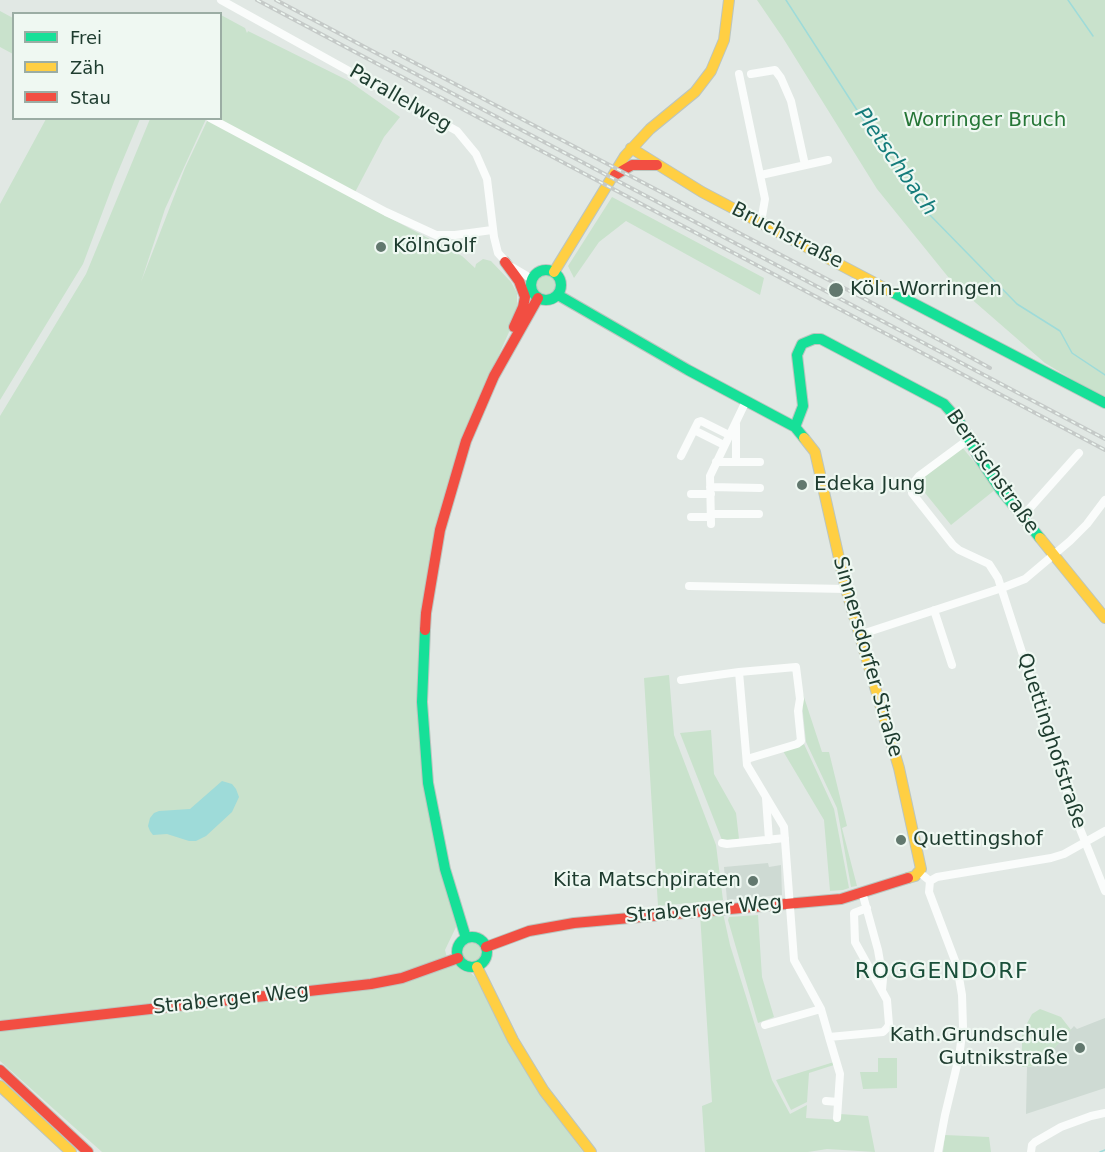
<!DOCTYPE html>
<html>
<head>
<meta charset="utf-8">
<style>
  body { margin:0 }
  #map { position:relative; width:1105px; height:1152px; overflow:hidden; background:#e1e8e4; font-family:"DejaVu Sans",sans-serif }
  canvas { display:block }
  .legend { position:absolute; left:12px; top:12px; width:210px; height:108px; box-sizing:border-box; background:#eff8f2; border:2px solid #9bada4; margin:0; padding:8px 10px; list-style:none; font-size:18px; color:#1e3c2f }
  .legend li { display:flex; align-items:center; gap:12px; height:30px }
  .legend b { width:30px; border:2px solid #9bada4 }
</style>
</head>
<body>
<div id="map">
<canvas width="1105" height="1152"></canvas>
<ul class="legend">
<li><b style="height:8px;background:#16e098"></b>Frei</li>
<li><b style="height:8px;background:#ffcf43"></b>Zäh</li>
<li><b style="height:8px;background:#f24e42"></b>Stau</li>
</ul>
</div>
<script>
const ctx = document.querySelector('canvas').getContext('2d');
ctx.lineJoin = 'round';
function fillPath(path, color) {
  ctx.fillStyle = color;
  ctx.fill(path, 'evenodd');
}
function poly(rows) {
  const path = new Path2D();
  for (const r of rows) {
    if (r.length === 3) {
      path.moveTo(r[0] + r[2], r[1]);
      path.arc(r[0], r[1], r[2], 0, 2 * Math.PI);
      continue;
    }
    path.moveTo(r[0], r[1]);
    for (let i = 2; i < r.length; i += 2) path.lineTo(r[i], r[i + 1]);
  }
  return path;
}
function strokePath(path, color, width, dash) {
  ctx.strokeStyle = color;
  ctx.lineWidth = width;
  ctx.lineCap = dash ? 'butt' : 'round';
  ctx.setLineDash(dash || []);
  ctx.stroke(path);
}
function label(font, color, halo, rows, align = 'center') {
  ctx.font = font + ' "DejaVu Sans",sans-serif';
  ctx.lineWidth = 4.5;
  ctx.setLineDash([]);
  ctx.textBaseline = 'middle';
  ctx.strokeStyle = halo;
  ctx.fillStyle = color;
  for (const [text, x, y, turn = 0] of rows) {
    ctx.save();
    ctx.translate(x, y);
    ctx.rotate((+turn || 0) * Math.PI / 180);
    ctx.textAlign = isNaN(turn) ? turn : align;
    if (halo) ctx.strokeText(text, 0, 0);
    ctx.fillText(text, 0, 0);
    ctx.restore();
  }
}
const built = poly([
  [768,863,769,867,781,865,782,895,727,900,724,867],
  [1105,1018,1105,1088,1026,1114,1027,1067,1038,1066,1074,1026,1077,1029]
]);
const green = poly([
  [757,0,1105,0,1105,399,1045,363,953,283,877,189,783,38],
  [0,11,13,18,13,54,0,47],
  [221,15,245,28,247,33,248,31,349,81,400,117,384,137,352,198,462,256,475,268,476,264,483,259,491,261,511,282,517,293,517,314,469,422,445,498,418,707,455,918,456,927,445,950,449,966,457,965,470,972,475,977,538,1090,583,1152,102,1152,0,1061,0,416,86,274,150,119,206,119,165,209,141,282,185,168,208,119,220,118],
  [46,119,140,119,115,179,83,264,0,400,0,204],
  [612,197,764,278,760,295,626,221,599,242,574,278,568,266],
  [546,286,12],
  [962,447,996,489,951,525,917,483],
  [669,675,674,735,716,845,723,900,658,906,644,678],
  [800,685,822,752,829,752,847,826,842,828,857,886,851,887,837,808,806,742],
  [711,730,714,774,736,813,739,839,722,840,680,733],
  [804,744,834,809,849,888,843,890,830,891,824,820,783,751],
  [723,913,730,945,772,1080,790,1114,807,1105,806,1118,840,1120,840,1114,868,1116,875,1152,827,1149,808,1152,705,1152,702,1106,712,1102,700,914],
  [758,915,762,977,774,1017,758,1023,728,920,729,917],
  [472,953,11],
  [1040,1009,1061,1017,1071,1030,1038,1066,1022,1067,1022,1033,1032,1014],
  [878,1058,897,1058,897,1088,863,1089,860,1072,878,1072],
  [834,1062,834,1065,809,1073,807,1102,791,1110,776,1080],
  [945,1135,989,1137,991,1152,943,1152]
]);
const water = poly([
  [222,781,232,784,236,789,239,797,232,812,206,836,196,841,189,841,167,834,153,835,150,831,148,826,150,818,154,813,159,811,190,809]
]);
const stream = poly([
  [786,0,895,169,926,211,1017,304,1060,331,1072,353,1105,375],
  [1068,0,1093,36],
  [1100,1152,1105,1150]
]);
const street = poly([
  [221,0,457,131,476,154,487,179,494,237,498,253,510,266,532,279],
  [739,74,765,199,761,222],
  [751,74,775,70,781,78,791,101,805,165],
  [210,118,386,212,436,235,455,235,492,230],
  [761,175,828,160],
  [736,424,736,462],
  [969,439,919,476,914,482,912,493,953,545,959,550,989,564,998,578,1076,819,1105,891],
  [724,445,694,430,698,422,701,421,729,435],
  [681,456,694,430],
  [716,462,760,462],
  [710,487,760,488],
  [691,494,711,494],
  [711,514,759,514],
  [691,517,711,517],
  [1022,517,1079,453],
  [711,524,710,476,746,401],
  [689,586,846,589],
  [934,610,952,665],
  [859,635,1002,588,1025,579,1070,541,1087,524,1105,500],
  [681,680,739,672],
  [747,759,797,744,801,741,798,711,800,699,796,667,739,672,747,765,784,827,794,960,821,1009,765,1025],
  [766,798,769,840],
  [722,843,727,844,785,838],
  [920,873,930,881,929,892,957,966,962,995,963,1027,959,1057,945,1115,938,1152],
  [930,881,937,877,1051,858,1064,854,1105,831],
  [862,892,878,950,883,979,882,990],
  [821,1009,829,1037,883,1032,887,1028,889,1025,887,1000,855,942,854,913,867,908],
  [829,1037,840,1074,837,1118],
  [826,1101,838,1102],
  [1031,1152,1032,1145,1035,1142,1061,1127,1091,1116,1105,1113]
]);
const fast = poly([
  [546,285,15],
  [890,291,1105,403],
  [558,295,688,370,795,427,804,438],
  [795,427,803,406,797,355,802,344,814,339,821,339,944,404,959,421,979,458,1000,489,1040,538],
  [425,630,422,702,428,783,445,869,466,938],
  [472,952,15]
]);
const slow = poly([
  [631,148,702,192,890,291],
  [554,272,625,156,650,129,695,92,711,71,724,40,729,0],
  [804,438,815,452,846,589,899,768,921,869,915,876,908,878],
  [1040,538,1105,618],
  [477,967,513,1040,544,1091,591,1152],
  [0,1086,71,1152]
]);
const jam = poly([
  [615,175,632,165,657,165],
  [505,262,519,281,525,297,523,307,514,327],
  [425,630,426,613,440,530,466,441,494,376,538,298],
  [486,947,529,931,574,923,841,899,908,878],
  [0,1026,371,984,402,978,458,958],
  [0,1070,88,1152]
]);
const rail = poly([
  [257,0,1105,450],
  [276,0,1105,439],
  [394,52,865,299,990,368]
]);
const markers = [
  [381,247,6,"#62786e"],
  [836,290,8,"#62786e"],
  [802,485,6,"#62786e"],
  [901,840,6,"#62786e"],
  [753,881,6,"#62786e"],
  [1080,1048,6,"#62786e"]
];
const streetNames = [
  ["Parallelweg",400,99,30],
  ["Bruchstraße",787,236,27],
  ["Berrischstraße",992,472,55],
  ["Sinnersdorfer Straße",867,657,74],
  ["Quettinghofstraße",1051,741,72],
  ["Straberger Weg",704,910,-5],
  ["Straberger Weg",231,1000,-6]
];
const parkNames = [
  ["Worringer Bruch",985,121]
];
const poiNames = [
  ["KölnGolf",393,247],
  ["Köln-Worringen",850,290],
  ["Edeka Jung",814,485],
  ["Quettingshof",913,840],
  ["Kita Matschpiraten",741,881,"right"],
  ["Kath.Grundschule",1068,1036,"right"],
  ["Gutnikstraße",1068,1059,"right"]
];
const waterNames = [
  ["Pletschbach",895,162,55]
];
const quarterNames = [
  ["ROGGENDORF",942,972]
];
fillPath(built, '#cedad3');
fillPath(green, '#c9e2cc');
fillPath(water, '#9edbd9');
strokePath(stream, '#9edbd9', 1.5);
strokePath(fast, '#bbc5bf', 12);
strokePath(slow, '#bbc5bf', 12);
strokePath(jam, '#bbc5bf', 12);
strokePath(street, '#fafcfb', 8);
strokePath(fast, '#16e098', 10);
strokePath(slow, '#ffcf43', 10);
strokePath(jam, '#f24e42', 10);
strokePath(rail, '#c5cac8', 4);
strokePath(rail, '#eff8f2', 1.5, [4.5]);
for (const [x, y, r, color] of markers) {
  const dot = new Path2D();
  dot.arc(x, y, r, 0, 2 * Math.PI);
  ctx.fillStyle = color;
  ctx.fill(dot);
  strokePath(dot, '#eff8f2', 2);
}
label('20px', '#1e3c2f', '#eff8f2', streetNames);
label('20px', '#267637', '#eff8f2', parkNames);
label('20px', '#1e3c2f', '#eff8f2', poiNames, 'left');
label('italic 21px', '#147c7b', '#eff8f2', waterNames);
ctx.letterSpacing = '1.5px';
label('22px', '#194f39', '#eff8f2', quarterNames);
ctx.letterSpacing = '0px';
</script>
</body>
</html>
